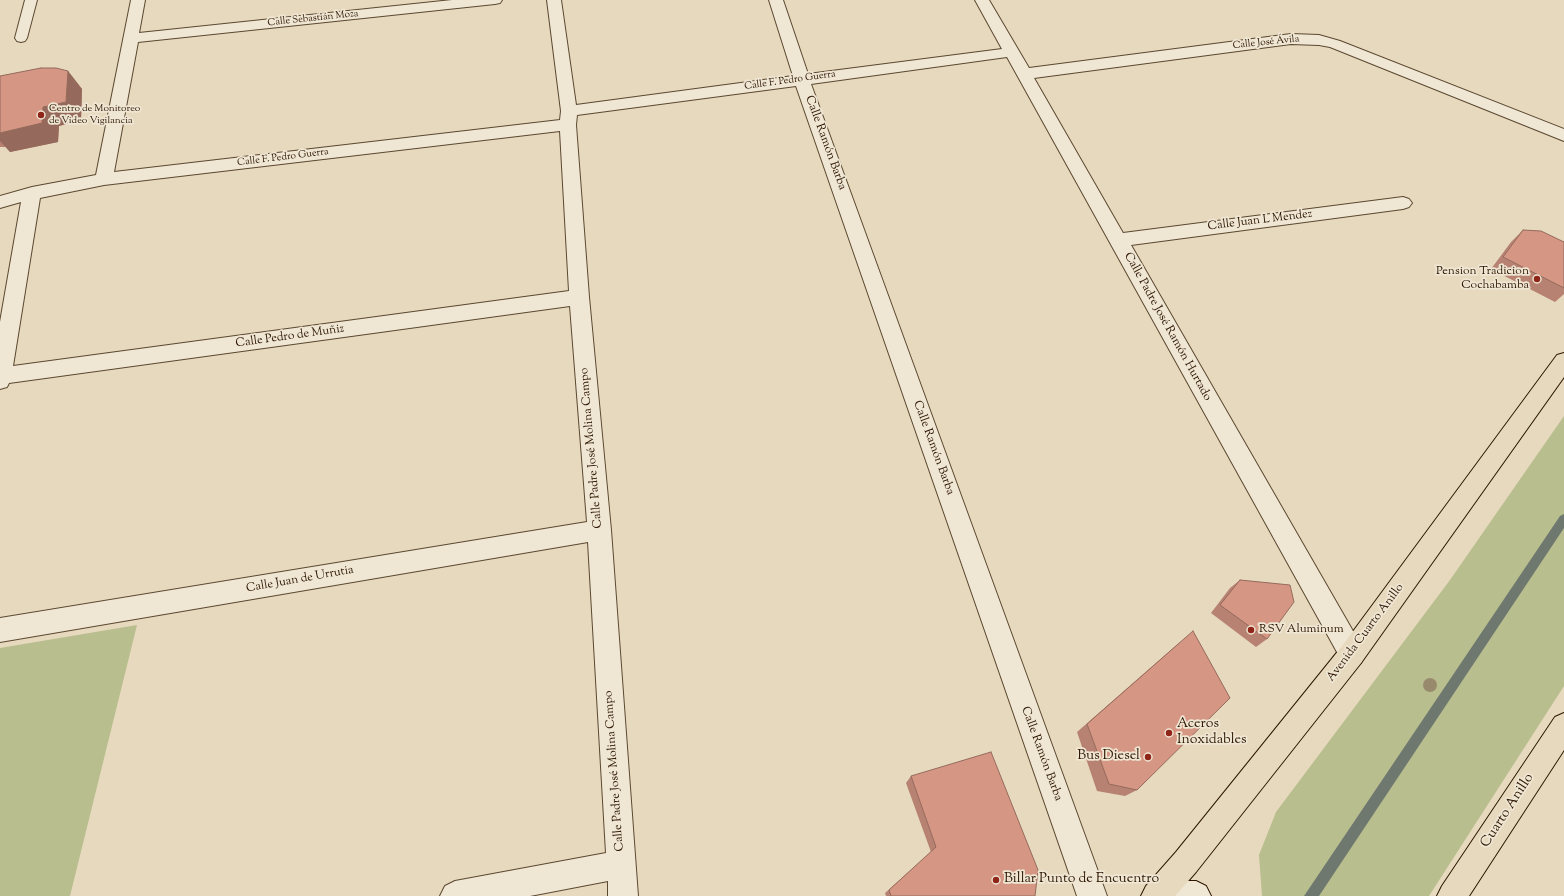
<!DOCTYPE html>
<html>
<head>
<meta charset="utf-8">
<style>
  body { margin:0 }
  canvas { display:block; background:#e6d9bd }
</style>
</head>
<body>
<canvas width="1564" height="896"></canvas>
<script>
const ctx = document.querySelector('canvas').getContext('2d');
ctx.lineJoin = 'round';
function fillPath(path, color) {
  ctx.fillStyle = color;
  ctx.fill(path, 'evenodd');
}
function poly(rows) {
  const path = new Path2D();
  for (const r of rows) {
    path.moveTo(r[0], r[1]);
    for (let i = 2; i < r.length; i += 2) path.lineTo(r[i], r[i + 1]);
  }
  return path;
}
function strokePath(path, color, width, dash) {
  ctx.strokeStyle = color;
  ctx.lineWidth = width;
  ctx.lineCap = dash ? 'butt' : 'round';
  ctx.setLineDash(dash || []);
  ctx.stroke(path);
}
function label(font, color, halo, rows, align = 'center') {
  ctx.font = font + ' "Sorts Mill Goudy",serif';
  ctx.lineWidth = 3.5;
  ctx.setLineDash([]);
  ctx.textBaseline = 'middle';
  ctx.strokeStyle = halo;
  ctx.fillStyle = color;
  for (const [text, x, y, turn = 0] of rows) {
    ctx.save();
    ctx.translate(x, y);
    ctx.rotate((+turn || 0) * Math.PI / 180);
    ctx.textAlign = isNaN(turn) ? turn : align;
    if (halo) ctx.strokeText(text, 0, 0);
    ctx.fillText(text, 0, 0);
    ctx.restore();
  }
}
const green = poly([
  [1564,416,1564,686,1429,896,1262,896,1259,855,1276,812,1450,580],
  [137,625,70,896,0,896,0,648]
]);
const stream = poly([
  [1564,514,1564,528,1319,896,1304,896,1560,516,1564,514]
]);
const lane = poly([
  [25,0,37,0,27,38,25,41,21,42,17,41,15,38,25,0]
]);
const street = poly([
  [131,0,145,0,139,33,452,0,502,0,500,3,495,4,138,42,114,172,560,120,561,111,547,0,561,0,576,105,793,76,769,0,783,0,808,74,1002,49,975,0,989,0,1029,68,1291,34,1319,35,1340,41,1564,129,1564,141,1330,47,1319,45,1291,44,1034,78,1123,233,1403,197,1409,199,1412,203,1409,207,1403,209,1131,245,1361,645,1365,654,1361,663,1352,666,1343,663,1007,57,811,84,1107,896,1077,896,796,86,577,115,576,125,589,297,611,530,638,896,608,896,608,881,530,896,440,896,445,886,455,881,606,853,588,542,0,642,0,618,587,522,570,306,9,383,7,387,0,389,0,322,21,202,0,208,0,196,32,187,96,175,131,0],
  [560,131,569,291,13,366,40,198,104,185,560,131]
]);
const secondary = poly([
  [1169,881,1196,881,1206,886,1211,896,1154,896,1159,886,1169,881]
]);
const highway = poly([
  [1564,353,1564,377,1361,663,1196,872,1175,896,1141,896,1146,886,1176,852,1343,645,1557,355,1564,353],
  [1564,713,1564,750,1469,896,1437,896,1442,886,1555,717,1564,713]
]);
const trees = [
  [1430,685]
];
const wall = poly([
  [68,71,82,89,81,120,59,126,58,142,10,152,6,147,0,147,0,76],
  [1523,230,1564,242,1564,294,1555,302,1491,269,1511,242],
  [1240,580,1267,639,1256,647,1211,613,1230,588],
  [1180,642,1137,790,1125,796,1097,791,1077,732],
  [911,776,1035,896,886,896,885,893,931,852,906,783]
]);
const shadedWall = poly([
  [68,71,82,89,81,120,59,126,58,142,10,152,0,141,0,133]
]);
const building = poly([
  [41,68,56,68,68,71,66,102,43,107,42,123,0,133,0,76,41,68],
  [1523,230,1541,231,1564,242,1564,288,1503,257,1523,230],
  [1240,580,1290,585,1294,602,1267,639,1220,605,1240,580],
  [1193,631,1230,698,1137,790,1109,784,1087,724,1193,631],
  [991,752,1038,870,1035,896,891,896,889,890,936,847,911,776,991,752]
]);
const markers = [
  [41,115,4,"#8f2418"],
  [1537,279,4,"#8f2418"],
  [1251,630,4,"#8f2418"],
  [1169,733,4,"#8f2418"],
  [1148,757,4,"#8f2418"],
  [996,880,4,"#8f2418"]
];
const farStreetnames = [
  ["Calle Sebastián Moza",313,19,-6],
  ["Calle José Ávila",1266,43,-6],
  ["Calle F. Pedro Guerra",790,81,-8],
  ["Calle F. Pedro Guerra",283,158,-7]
];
const farPoinames = [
  ["Centro de Monitoreo",49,109],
  ["de Video Vigilancia",49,121]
];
const streetNames = [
  ["Calle Ramón Barba",825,143,70],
  ["Calle Juan L Mendez",1260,221,-7],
  ["Calle Padre José Ramón Hurtado",1167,327,61],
  ["Calle Pedro de Muñiz",290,337,-8],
  ["Calle Padre José Molina Campo",592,448,-95],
  ["Calle Ramón Barba",933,448,70],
  ["Calle Juan de Urrutia",300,580,-10],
  ["Avenida Cuarto Anillo",1366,633,-53],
  ["Calle Ramón Barba",1041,754,70],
  ["Calle Padre José Molina Campo",615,771,-94]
];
const poiNames = [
  ["Pension Tradicion",1529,272],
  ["Cochabamba",1529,286],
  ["RSV Aluminum",1259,630,"left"]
];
const nearPoinames = [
  ["Aceros",1177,725],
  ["Inoxidables",1177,741],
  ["Bus Diesel",1140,757,"right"],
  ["Billar Punto de Encuentro",1004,880]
];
const nearStreetnames = [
  ["Cuarto Anillo",1508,811,-57]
];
fillPath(green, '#b9be8e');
fillPath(stream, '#6e786f');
strokePath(lane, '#5b4830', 2);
strokePath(street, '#5b4830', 2);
strokePath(secondary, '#2d1701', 2);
strokePath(highway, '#2d1701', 2);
fillPath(lane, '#efe6d4');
fillPath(street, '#efe6d4');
fillPath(secondary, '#efe6d4');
fillPath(highway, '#e6d9bd');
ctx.fillStyle = '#978a6d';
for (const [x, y] of trees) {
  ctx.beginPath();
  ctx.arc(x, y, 7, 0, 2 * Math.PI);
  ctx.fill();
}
fillPath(wall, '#b78272');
fillPath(shadedWall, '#956a5c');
fillPath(building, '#d59784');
strokePath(building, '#956a5c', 1);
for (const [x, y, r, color] of markers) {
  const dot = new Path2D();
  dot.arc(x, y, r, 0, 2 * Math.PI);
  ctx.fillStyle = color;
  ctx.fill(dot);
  strokePath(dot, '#efe6d4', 1.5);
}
label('10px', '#2d1701', '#efe6d4', farStreetnames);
label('10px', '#2d1701', '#efe6d4', farPoinames, 'left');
label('12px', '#2d1701', '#efe6d4', streetNames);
label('12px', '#2d1701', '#efe6d4', poiNames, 'right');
label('14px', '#2d1701', '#efe6d4', nearPoinames, 'left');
label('14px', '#2d1701', '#efe6d4', nearStreetnames);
</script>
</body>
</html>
